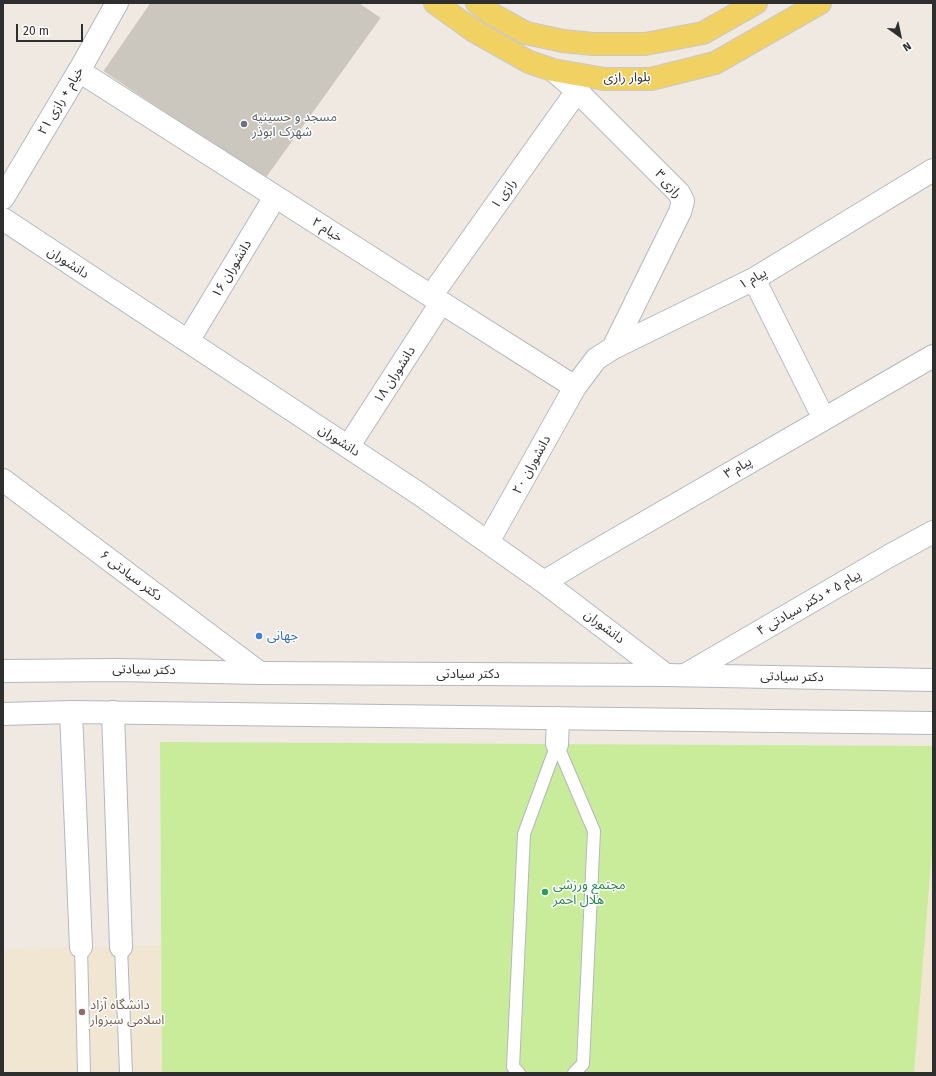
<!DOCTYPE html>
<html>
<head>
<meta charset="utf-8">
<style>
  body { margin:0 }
  #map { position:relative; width:936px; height:1076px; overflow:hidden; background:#efe9e1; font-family:"Fira Sans",sans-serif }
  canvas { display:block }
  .frame { position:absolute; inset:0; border:4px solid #2e2e2e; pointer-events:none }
  .north { position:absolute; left:880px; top:16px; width:40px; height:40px; -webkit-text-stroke:3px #fff; paint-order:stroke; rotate:147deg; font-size:11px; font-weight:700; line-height:16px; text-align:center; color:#2e2e2e }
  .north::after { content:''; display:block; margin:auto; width:14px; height:18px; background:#2e2e2e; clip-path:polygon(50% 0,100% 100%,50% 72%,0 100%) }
  .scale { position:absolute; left:16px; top:24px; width:67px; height:18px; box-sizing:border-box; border:2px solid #2e2e2e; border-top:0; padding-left:5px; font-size:12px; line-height:14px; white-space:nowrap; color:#2e2e2e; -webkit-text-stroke:3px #fff; paint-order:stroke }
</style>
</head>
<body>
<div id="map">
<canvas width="936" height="1076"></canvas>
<div class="frame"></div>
<div class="north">N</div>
<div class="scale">20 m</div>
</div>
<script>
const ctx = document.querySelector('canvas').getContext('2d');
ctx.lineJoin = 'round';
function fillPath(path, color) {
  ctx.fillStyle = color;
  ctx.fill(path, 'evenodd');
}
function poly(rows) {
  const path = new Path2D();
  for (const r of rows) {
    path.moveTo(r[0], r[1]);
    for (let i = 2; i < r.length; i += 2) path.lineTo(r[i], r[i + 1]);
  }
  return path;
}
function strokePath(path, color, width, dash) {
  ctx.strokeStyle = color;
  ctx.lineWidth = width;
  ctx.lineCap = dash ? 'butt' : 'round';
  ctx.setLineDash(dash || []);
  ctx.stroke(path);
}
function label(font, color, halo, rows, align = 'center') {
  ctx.font = font + ' "Fira Sans","Noto Sans Arabic",sans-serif';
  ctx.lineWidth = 3;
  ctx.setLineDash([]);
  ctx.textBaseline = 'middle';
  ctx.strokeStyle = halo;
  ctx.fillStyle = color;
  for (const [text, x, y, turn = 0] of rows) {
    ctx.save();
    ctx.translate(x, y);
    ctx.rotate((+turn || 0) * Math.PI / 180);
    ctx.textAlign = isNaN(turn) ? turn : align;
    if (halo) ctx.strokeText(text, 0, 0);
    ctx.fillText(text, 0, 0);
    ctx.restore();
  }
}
const education = poly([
  [933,839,933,1073,914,1073],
  [161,945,162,1073,3,1073,3,951,16,949]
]);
const pitch = poly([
  [160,742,933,746,933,839,914,1073,162,1073]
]);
const building = poly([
  [151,3,358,3,380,18,265,178,104,71,151,3]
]);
const service = poly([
  [557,744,594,831,583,1064,574,1073],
  [81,947,84,1073],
  [121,947,126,1073],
  [519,1073,513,1067,524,834,557,744]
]);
const minor = poly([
  [553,70,577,91,679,193,683,201,680,212,613,348],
  [79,71,431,296,575,387],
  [3,219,421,495,544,582,666,675],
  [754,279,824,419],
  [431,296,577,91],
  [188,341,275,197],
  [348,447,441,303],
  [3,480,260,673],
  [488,542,575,387,596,359,613,348,754,279,933,170],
  [544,582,582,559,933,356],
  [685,675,889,556,933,532],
  [71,712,81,947],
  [113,712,121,947],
  [557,744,558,718]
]);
const tertiary = poly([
  [3,198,79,71,117,3],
  [3,671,117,670,260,673,666,675,933,680],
  [3,714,71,712,933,723]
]);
const primary = poly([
  [435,3,474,31,529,62,553,70,604,79,651,79,715,63,820,3],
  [477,3,490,13,526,33,563,41,593,44,645,44,703,33,756,3]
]);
const markers = [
  [244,124,4,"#6b7280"],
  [259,636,4,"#3f7fe0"],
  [545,892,4,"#2e9e5b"],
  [82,1012,4,"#8d6e63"]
];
const streetNames = [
  ["بلوار رازی",627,78,-1],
  ["خیام + رازی ۲۱",61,101,-59],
  ["رازی ۳",668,184,49],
  ["رازی ۱",504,194,-54],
  ["خیام ۲",327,230,33],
  ["دانشوران",68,263,33],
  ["دانشوران ۱۶",232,269,-59],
  ["پیام ۱",753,279,-29],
  ["دانشوران ۱۸",395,375,-57],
  ["دانشوران",339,441,33],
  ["دانشوران ۲۰",532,465,-61],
  ["پیام ۳",738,468,-30],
  ["دکتر سیادتی ۶",131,576,37],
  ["پیام ۵ + دکتر سیادتی ۴",809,603,-30],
  ["دانشوران",604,627,37],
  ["دکتر سیادتی",144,670,1],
  ["دکتر سیادتی",468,674],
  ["دکتر سیادتی",792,677,1]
];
const worshipNames = [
  ["مسجد و حسینیه",252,117],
  ["شهرک ابوذر",252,132]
];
const shopNames = [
  ["جهانی",267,636]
];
const leisureNames = [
  ["مجتمع ورزشی",553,885],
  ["هلال احمر",553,900]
];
const educationNames = [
  ["دانشگاه آزاد",90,1005],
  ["اسلامی سبزوار",90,1020]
];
fillPath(education, '#f0e6d1');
fillPath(pitch, '#c9ec9a');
fillPath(building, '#cbc7bf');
strokePath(building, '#cbc5ba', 1);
strokePath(service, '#b4b7c1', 14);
strokePath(minor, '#b4b7c1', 24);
strokePath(tertiary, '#b4b7c1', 24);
strokePath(primary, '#c9c9c9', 24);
strokePath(service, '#fff', 12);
strokePath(minor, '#fff', 22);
strokePath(tertiary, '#fff', 22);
strokePath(primary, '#f2d163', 22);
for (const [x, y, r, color] of markers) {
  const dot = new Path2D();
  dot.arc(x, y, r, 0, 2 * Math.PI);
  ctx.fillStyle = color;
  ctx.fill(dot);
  strokePath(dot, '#fff', 1.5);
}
label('13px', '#2e2e2e', '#fff', streetNames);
label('13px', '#5b616d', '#fff', worshipNames, 'left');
label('13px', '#366cbe', '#fff', shopNames, 'left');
label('13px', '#27864d', '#fff', leisureNames, 'left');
label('13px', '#785e54', '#fff', educationNames, 'left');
</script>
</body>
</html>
